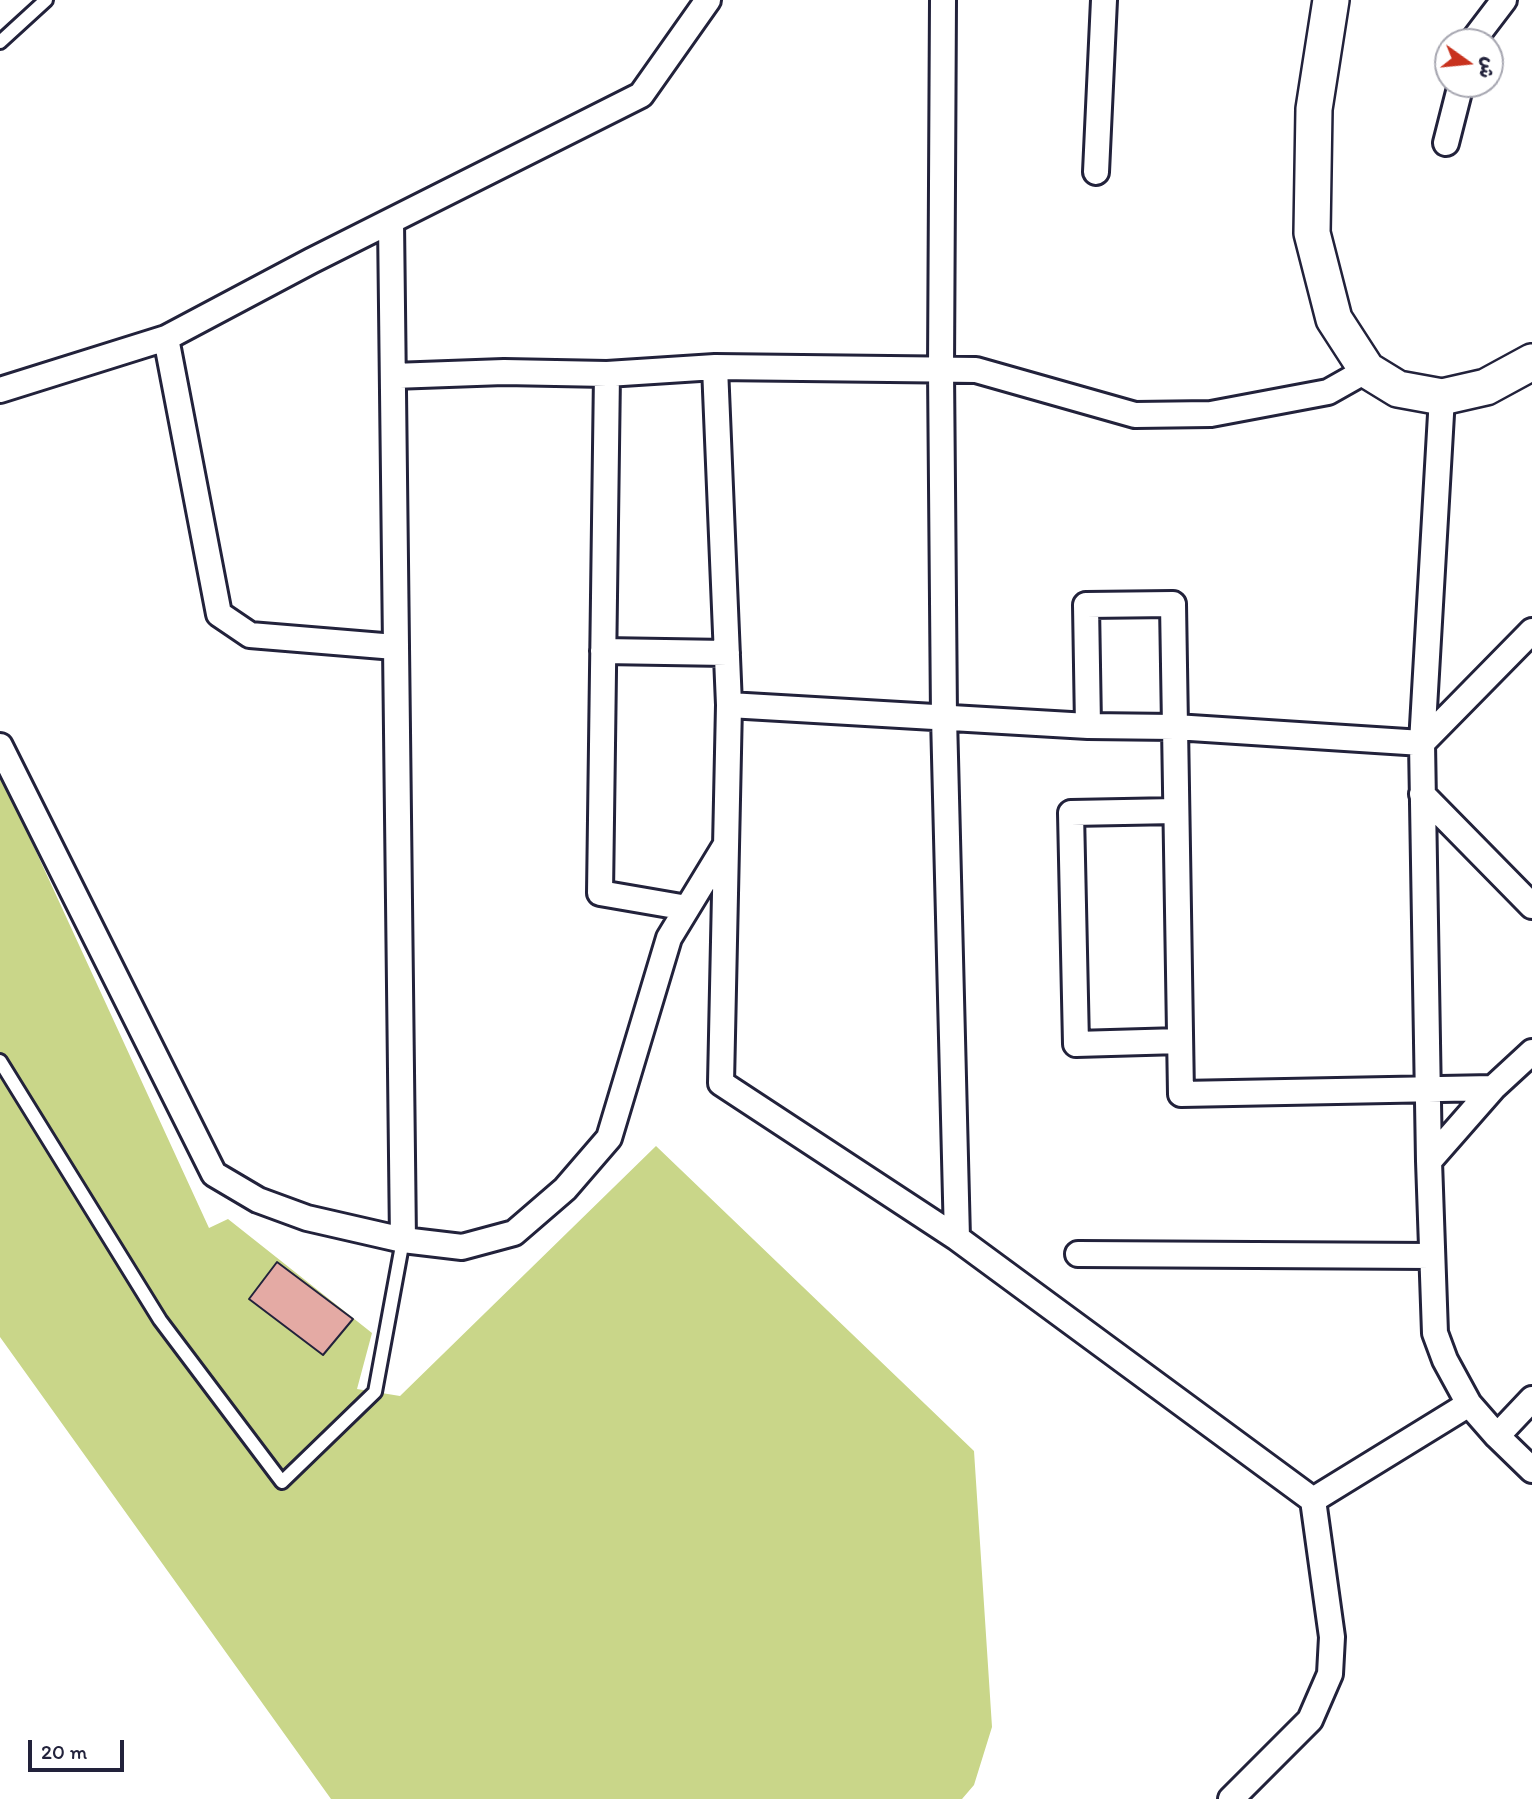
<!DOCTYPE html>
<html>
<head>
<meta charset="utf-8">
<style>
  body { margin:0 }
  #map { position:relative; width:1532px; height:1799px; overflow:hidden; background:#fff; font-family:Itim,"Playpen Sans Arabic",sans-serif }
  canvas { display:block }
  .north { position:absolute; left:1434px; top:28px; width:70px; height:70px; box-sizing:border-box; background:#fff; border:2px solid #a7a7b1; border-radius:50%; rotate:105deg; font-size:19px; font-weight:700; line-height:28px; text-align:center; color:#22223b }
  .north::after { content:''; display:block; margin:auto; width:24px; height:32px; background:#c8321e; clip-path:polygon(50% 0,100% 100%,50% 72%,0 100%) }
  .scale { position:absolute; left:28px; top:1740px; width:96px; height:32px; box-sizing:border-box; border:4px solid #22223b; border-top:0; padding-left:9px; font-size:21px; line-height:24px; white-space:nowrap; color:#22223b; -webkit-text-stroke:5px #fff; paint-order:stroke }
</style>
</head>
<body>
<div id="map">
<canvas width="1532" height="1799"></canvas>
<div class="north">ش</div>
<div class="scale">20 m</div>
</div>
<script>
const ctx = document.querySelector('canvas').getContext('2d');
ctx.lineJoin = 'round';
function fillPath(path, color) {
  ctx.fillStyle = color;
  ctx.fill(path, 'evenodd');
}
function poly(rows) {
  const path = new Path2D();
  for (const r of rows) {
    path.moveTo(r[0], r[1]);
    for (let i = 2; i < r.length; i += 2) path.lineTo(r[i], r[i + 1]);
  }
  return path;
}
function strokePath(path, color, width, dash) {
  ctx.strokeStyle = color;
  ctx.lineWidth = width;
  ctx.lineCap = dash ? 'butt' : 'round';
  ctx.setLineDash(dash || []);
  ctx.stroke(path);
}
const green = poly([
  [0,773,209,1228,228,1219,372,1333,357,1389,400,1396,656,1146,974,1451,992,1727,974,1785,962,1799,331,1799,0,1337]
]);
const building = poly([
  [277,1262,353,1319,323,1355,249,1299,277,1262]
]);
const lane = poly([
  [0,42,46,0],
  [0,1061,160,1320,282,1482,375,1392,403,1240]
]);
const street = poly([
  [943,0,941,370,944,717,957,1238],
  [1472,42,1504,0],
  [1446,143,1461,84],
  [1096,172,1104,0],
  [391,222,403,1240],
  [166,338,219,614,250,635,395,647],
  [715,367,729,705,721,1083,957,1238,1313,1500,1469,1404],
  [607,374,600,893,687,908],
  [393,376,504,372,607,374,715,367,976,370,1135,415,1211,414,1328,392,1367,370],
  [0,390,166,338,311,261,641,95,708,0],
  [1442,397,1422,743,1429,1161,1435,1333,1445,1360,1469,1404,1497,1436,1532,1470],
  [603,651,727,653],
  [729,705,1088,726,1175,727,1422,743,1532,631],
  [1088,726,1086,605,1173,604,1181,1094,1493,1088],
  [0,746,214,1174,258,1200,307,1218,403,1240,462,1247,514,1233,565,1189,609,1138,669,938,725,846],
  [1422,794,1532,906],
  [1176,811,1071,813,1076,1044,1180,1041],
  [1429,1161,1493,1088,1532,1052],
  [1078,1254,1432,1256],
  [1497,1436,1532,1399],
  [1231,1799,1310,1720,1330,1674,1332,1637,1313,1500]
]);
const secondary = poly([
  [1331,0,1314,109,1312,233,1334,319,1367,370,1398,389,1442,397,1486,387,1532,362]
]);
fillPath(green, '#c9d689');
fillPath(building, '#e4aaa4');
strokePath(building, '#22223b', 2);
strokePath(lane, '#22223b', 18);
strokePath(street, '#22223b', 30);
strokePath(secondary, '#22223b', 40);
strokePath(lane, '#fff', 12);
strokePath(street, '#fff', 24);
strokePath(secondary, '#fff', 35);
</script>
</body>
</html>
